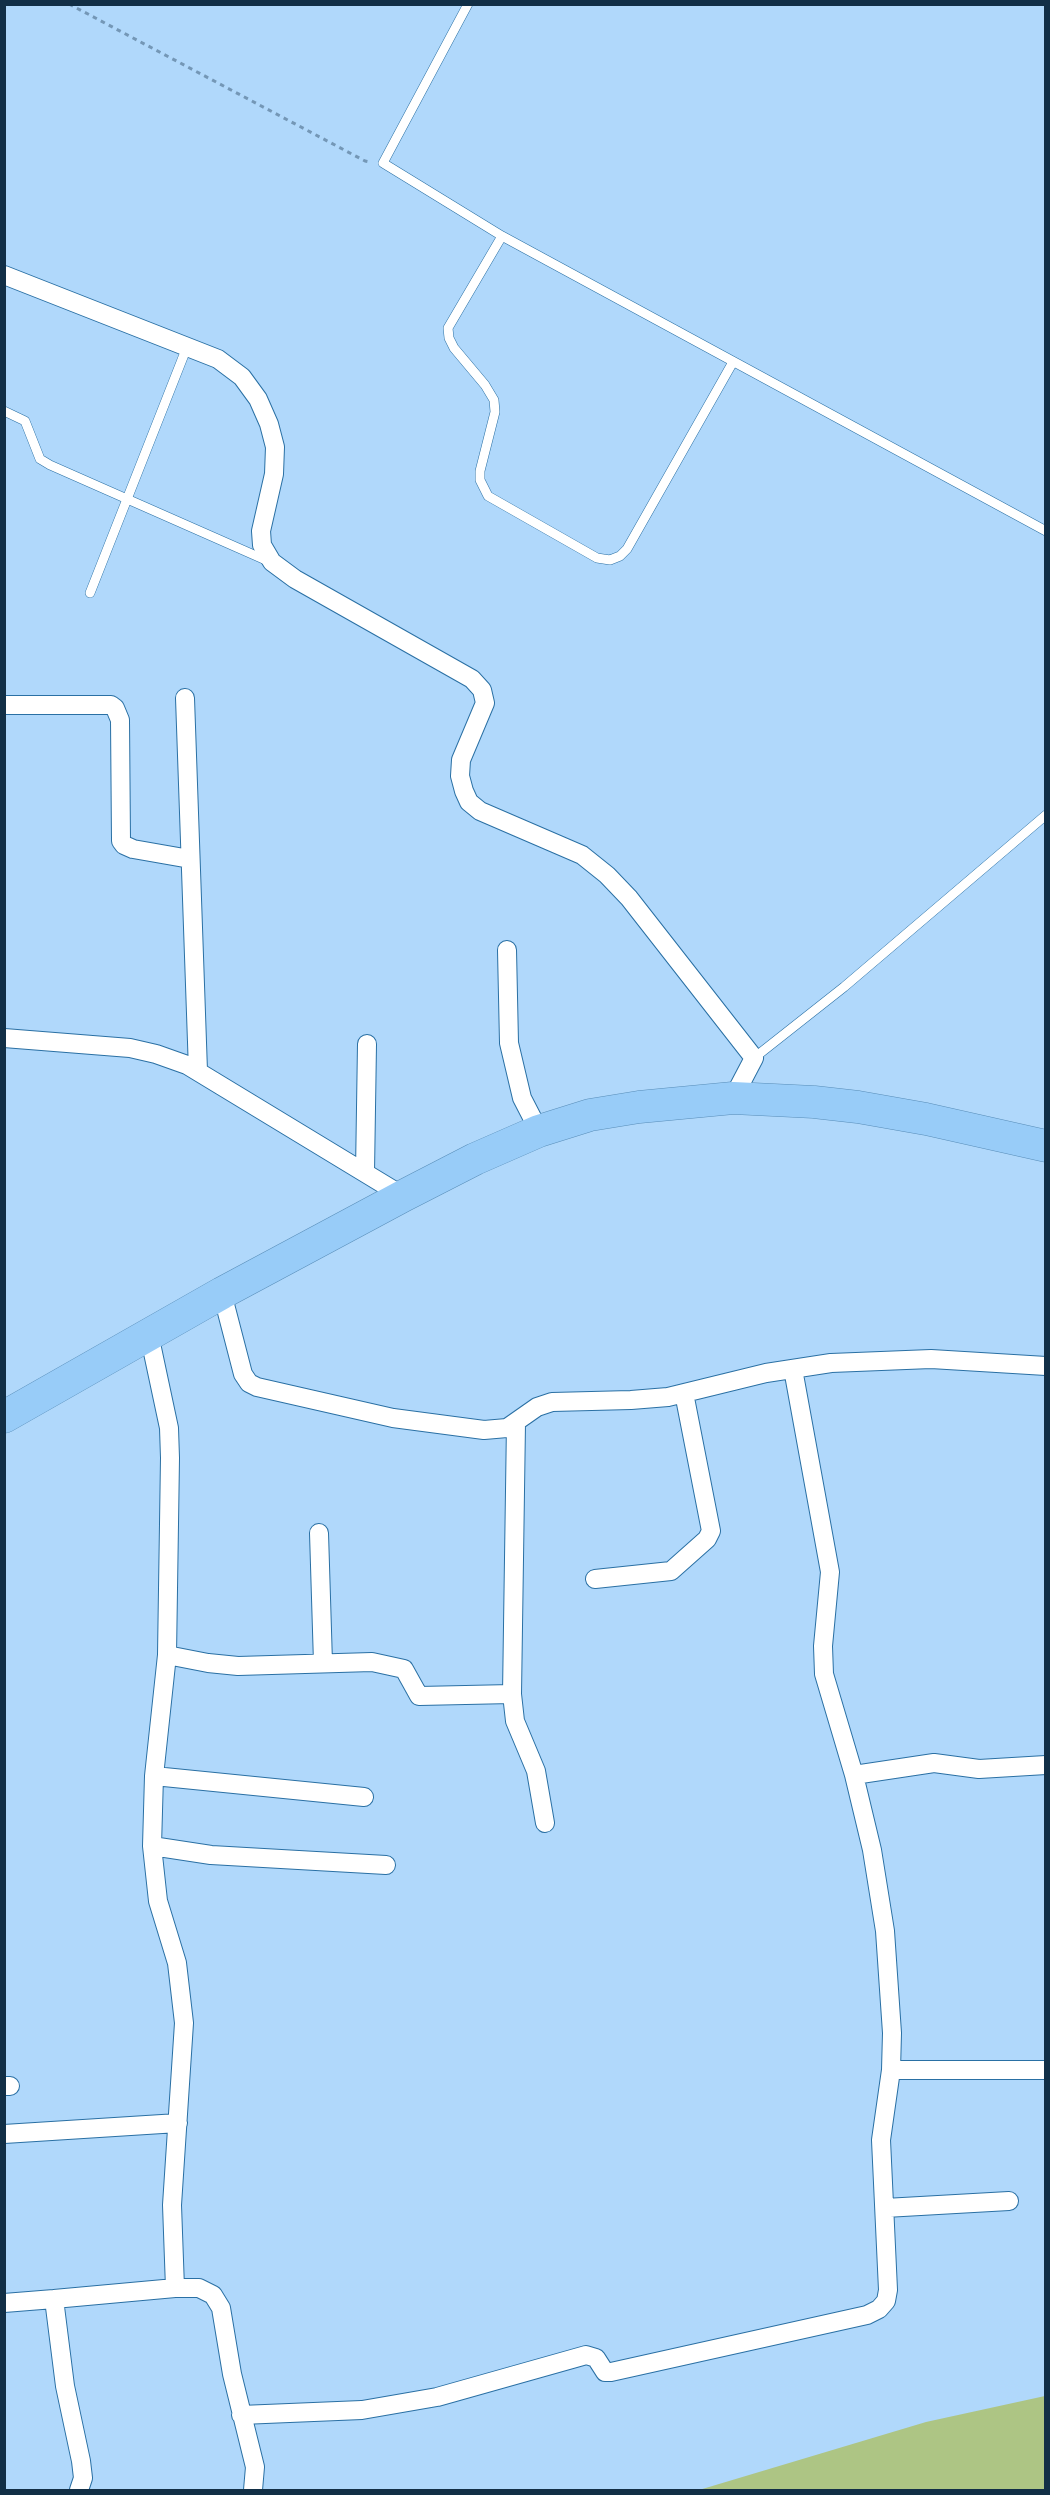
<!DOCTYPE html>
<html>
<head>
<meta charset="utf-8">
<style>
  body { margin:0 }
  #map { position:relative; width:1050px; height:2495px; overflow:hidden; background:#b0d8fb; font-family:Helvetica,sans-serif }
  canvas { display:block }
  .frame { position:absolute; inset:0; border:6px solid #122f46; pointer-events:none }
</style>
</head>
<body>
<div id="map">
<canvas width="1050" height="2495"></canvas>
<div class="frame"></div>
</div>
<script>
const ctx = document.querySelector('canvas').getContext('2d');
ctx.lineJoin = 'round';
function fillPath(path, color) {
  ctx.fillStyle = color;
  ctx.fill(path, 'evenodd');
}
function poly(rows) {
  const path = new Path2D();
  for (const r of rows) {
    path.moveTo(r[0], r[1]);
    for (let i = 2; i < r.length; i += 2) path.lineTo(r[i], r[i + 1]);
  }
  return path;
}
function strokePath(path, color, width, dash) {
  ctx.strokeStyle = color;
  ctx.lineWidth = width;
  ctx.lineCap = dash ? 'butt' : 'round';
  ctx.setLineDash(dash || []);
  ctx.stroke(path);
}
const water = poly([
  [1045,2396,1045,2490,699,2490,926,2422]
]);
const path = poly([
  [69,4,365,161,370,162]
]);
const service = poly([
  [468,4,383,163,502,236,1046,531],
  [502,236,448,328,449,338,454,348,485,385,494,400,495,412,480,471,480,480,488,496,597,558,610,560,620,556,627,549,733,362],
  [4,411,25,421,40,459,50,465,270,562],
  [90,593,187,347],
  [754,1058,844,987,1046,815]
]);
const minor = poly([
  [4,275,218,359,242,377,258,399,269,424,275,447,274,474,261,531,262,545,272,562,295,579,472,679,482,690,485,703,461,760,460,776,464,791,469,802,480,811,582,855,607,875,629,898,754,1058,733,1098],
  [185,698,198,1071],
  [4,705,111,705,115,708,120,720,121,841,124,845,133,849,190,859],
  [507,950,509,1043,522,1098,539,1131],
  [4,1038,130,1048,156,1054,187,1065,403,1196],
  [365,1172,367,1044],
  [222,1293,243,1374,249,1383,257,1387,393,1418,484,1430,507,1428,537,1407,552,1402,631,1400,668,1397,766,1373,831,1363,931,1359,1046,1366],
  [149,1334,169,1428,170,1458,167,1655,154,1776,152,1846,158,1901,177,1963,184,2023,172,2205,175,2288],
  [516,1423,512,1694,515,1721,536,1771,545,1823],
  [319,1533,323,1663],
  [595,1579,671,1571,707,1539,711,1531,684,1393],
  [167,1655,208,1663,238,1666,372,1662,404,1669,419,1696,512,1694],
  [854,1775,934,1763,979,1769,1046,1765],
  [154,1776,364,1797],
  [152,1846,211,1855,386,1865],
  [891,2070,1046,2070],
  [4,2086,10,2086],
  [4,2134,178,2123],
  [885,2208,1009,2201],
  [54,2299,175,2288,199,2288,213,2295,221,2308,232,2374,255,2467,253,2490],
  [4,2303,54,2299,65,2386,81,2461,83,2478,79,2490],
  [241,2415,362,2410,437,2397,586,2355,596,2358,605,2372,611,2372,867,2315,879,2309,886,2301,888,2290,881,2140,891,2070,892,2033,885,1931,872,1850,854,1775,824,1674,823,1646,830,1572,793,1369]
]);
const trunk = poly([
  [4,1417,222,1293,403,1196,475,1159,539,1131,590,1115,639,1107,733,1098,814,1102,858,1107,926,1119,1046,1146]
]);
fillPath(water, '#adc584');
strokePath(service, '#2a70a4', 10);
strokePath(minor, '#2a70a4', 20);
strokePath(trunk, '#588db8', 33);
strokePath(path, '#7497b6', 3, [4.5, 4.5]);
strokePath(service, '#fff', 9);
strokePath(minor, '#fff', 18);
strokePath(trunk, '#98ccf8', 32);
</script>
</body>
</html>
